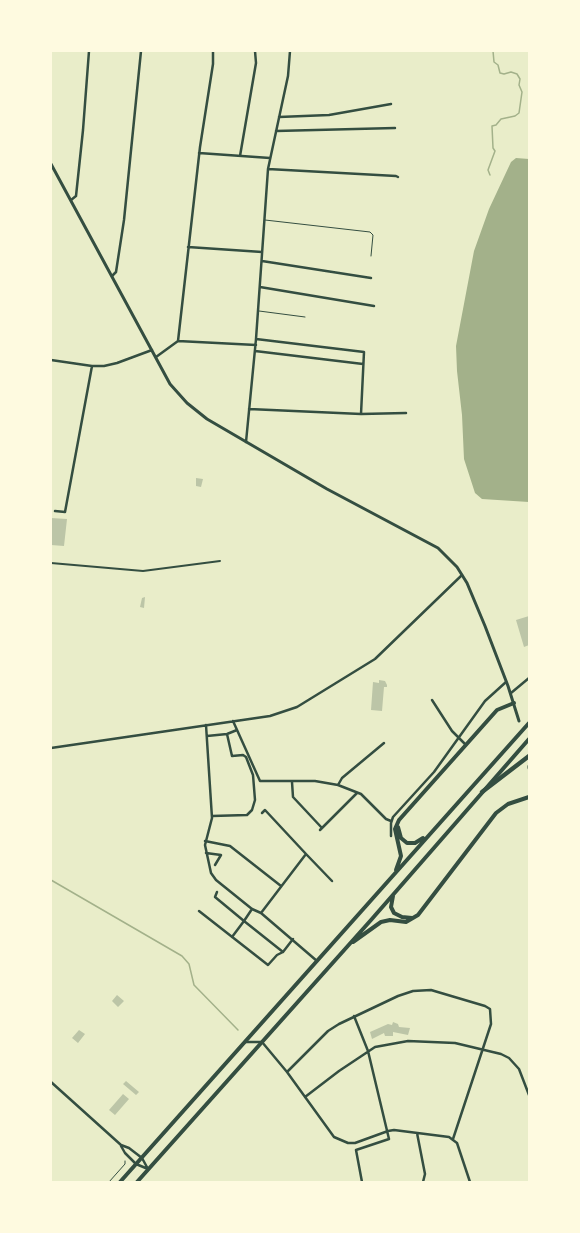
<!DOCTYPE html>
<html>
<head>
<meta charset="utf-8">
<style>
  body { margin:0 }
  #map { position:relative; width:580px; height:1233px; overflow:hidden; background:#e9edc9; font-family:Commissioner,sans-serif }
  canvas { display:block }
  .frame { position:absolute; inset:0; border:52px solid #fefae0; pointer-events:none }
</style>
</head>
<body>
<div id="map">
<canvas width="580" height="1233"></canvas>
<div class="frame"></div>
</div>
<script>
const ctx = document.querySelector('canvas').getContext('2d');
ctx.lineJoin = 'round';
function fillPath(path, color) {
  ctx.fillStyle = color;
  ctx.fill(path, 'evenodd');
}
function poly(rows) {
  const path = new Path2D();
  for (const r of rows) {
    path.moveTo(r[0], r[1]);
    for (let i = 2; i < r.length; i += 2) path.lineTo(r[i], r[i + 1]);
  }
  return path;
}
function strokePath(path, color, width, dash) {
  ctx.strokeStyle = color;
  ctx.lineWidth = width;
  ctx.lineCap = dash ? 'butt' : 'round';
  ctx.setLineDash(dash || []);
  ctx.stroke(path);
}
const water = poly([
  [516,158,529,159,529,502,482,499,475,493,464,459,462,415,457,371,456,346,474,251,489,209,511,162]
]);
const stream = poly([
  [490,175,488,170,495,151,493,148,492,126,496,125,501,119,515,116,519,113,522,92,519,85,520,79,517,74,511,72,504,74,500,73,498,65,494,62,493,51],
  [51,880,182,956,189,964,194,985,238,1030]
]);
const building = poly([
  [196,478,203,479,201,487,196,486],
  [51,518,67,519,64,546,51,545],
  [145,597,144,608,140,607,142,598],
  [529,616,529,645,524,647,516,620],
  [379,680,385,681,387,685,387,687,384,687,382,711,371,710,373,682,379,683],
  [117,995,124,1001,118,1007,112,1001],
  [393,1022,398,1024,399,1027,410,1028,408,1035,393,1032,393,1036,385,1036,384,1033,372,1039,370,1032,388,1024,392,1025],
  [79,1030,85,1034,78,1043,72,1038],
  [126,1081,139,1092,136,1095,123,1084],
  [123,1094,129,1099,115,1115,109,1110]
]);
const path = poly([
  [109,1182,125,1164,125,1161]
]);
const service = poly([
  [265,220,370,232,373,235,371,256],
  [259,311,305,317]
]);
const pedestrian = poly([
  [51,563,143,571,220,561]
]);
const minor = poly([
  [279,117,329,115,391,104],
  [276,131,395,128],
  [199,153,270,158],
  [240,156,256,63,255,51],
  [268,169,396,176,398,177],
  [71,200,76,196,83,130,89,51],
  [188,247,262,252],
  [262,261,371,278],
  [112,276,116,272,124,220,141,51],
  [260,287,374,306],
  [256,339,364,352,361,414],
  [178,341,200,147,213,64,213,51],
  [255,351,363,364],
  [156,357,178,341,256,345],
  [51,360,92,366,104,366,117,363,152,350],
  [249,409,361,414,406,413],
  [246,442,256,339,268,169,288,76,290,51],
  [55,511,65,512,92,366],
  [511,693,529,678],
  [432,700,452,731,466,745],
  [233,721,260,781,315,781,338,785,361,794,386,819,391,821],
  [206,725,212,818,205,845,211,873,216,880,252,909,261,913,317,961],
  [207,736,227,734,237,730],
  [51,748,270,716,297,707,375,659,462,575],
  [292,782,293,797,322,828],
  [338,785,342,778,384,743],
  [212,816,247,815,252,810,255,800,253,775,246,757,243,755,232,756,227,734],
  [320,830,357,793],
  [391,836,391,823,393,817,434,772,485,701,506,682],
  [205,841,230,846,281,886],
  [206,853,221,855,215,865],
  [306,854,332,881],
  [217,892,215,897,244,921,232,937],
  [252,909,244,921,283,952],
  [199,911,268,965,277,955,283,952,293,939],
  [261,913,306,854,265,810,262,813],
  [354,1016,368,1051,389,1139,356,1150,362,1182],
  [245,1042,262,1042,287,1072,334,1137,348,1143,355,1143,388,1131,394,1130,449,1137,457,1143,470,1182],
  [287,1072,328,1031,339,1024,398,996,413,991,431,990,485,1006,490,1009,491,1024,453,1139],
  [51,1082,121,1145,129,1148,142,1158,148,1169],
  [305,1097,339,1071,375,1047,408,1041,455,1043,501,1054,509,1058,519,1069,529,1095],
  [417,1133,425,1174,423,1182],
  [121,1146,125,1153,136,1164,148,1169]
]);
const tertiary = poly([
  [51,164,170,384,187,403,207,419,327,489,438,548,457,567,467,583,485,626,508,686,519,721],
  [529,766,529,768]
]);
const primary = poly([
  [398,827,401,838,407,843,415,843,423,838],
  [396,870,401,856,395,829,399,820,497,710,514,703],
  [393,896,391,907,394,913,402,917,412,918],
  [353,942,381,922,390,920,406,922,418,915,496,813,508,804,529,797],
  [120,1182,529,723],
  [137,1182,371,920,529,739]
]);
const motorway = poly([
  [482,792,529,756]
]);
fillPath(water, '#a3b18a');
strokePath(stream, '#a3b18a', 1.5);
fillPath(building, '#bcc5a7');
strokePath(path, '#344e41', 1);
strokePath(service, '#344e41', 1);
strokePath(pedestrian, '#344e41', 2);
strokePath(minor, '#344e41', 2.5);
strokePath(tertiary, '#344e41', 3);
strokePath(primary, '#344e41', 4);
strokePath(motorway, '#344e41', 4.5);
</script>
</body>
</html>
